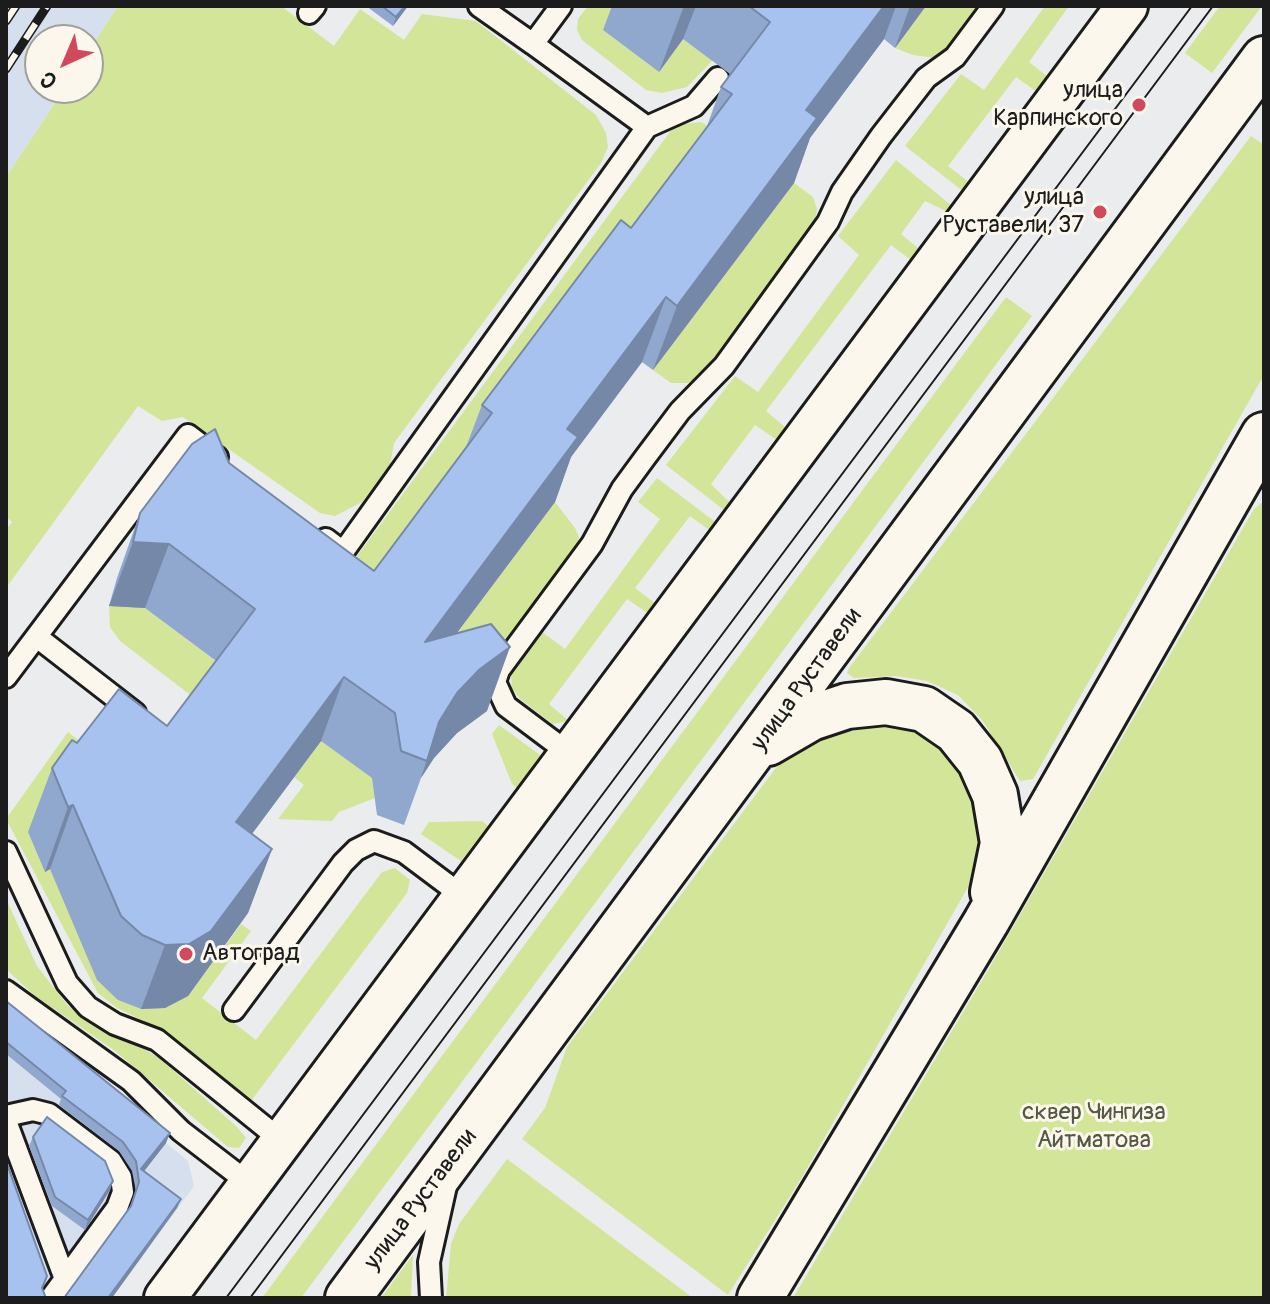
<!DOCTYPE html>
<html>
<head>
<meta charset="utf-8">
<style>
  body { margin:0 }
  #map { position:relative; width:1270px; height:1304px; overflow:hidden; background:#eaeced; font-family:Pangolin,sans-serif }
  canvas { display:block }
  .frame { position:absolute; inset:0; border:8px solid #1c1c1c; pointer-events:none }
  .north { position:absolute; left:24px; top:24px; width:80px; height:80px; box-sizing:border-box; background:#fbf7ec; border:2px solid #a29f99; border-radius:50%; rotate:224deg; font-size:22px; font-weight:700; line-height:32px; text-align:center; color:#1c1c1c }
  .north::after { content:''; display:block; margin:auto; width:28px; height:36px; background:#d1495b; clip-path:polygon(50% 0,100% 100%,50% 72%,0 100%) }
</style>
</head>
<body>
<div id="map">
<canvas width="1270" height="1304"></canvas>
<div class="frame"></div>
<div class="north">С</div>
</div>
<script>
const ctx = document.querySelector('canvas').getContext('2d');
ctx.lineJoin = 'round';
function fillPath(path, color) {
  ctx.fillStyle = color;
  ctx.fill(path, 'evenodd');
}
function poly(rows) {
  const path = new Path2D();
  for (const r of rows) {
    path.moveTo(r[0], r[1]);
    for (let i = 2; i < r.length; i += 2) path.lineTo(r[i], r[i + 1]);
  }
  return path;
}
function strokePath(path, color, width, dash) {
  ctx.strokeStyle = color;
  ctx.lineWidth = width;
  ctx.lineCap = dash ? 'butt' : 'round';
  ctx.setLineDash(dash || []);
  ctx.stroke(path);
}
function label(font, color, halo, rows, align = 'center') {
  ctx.font = font + ' Pangolin,sans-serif';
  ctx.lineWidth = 6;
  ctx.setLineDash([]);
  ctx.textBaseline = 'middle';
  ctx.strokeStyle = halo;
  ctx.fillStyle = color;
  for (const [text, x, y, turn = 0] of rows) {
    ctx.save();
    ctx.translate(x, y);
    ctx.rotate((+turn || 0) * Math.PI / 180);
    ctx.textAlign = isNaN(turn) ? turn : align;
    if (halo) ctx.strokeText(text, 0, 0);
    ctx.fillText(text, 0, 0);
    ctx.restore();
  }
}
const built = poly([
  [6,6,118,6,88,52,88,40,40,40,40,88,65,88,6,177],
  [6,1013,188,1161,194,1186,112,1298,6,1298]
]);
const green = poly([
  [118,6,281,6,334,46,360,9,404,40,422,14,476,21,596,115,606,133,608,147,601,163,394,443,390,465,362,502,335,516,320,513,183,417,162,421,138,406,6,588,6,530,12,522,6,517,6,177,65,88,88,88,88,52],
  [588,6,621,6,603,30,659,72,683,39,713,60,687,87,662,93,646,90,582,40,577,30,578,19],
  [926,6,980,6,947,52,934,58,913,55,895,48],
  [1045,6,1069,6,1029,62,1048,77,1037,92,1016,77,948,166,970,183,964,192,905,146,961,74,984,90],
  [1220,6,1262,6,1212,73,1185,53],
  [701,122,714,129,368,612,352,563,675,125],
  [1251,136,1264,145,1264,375,1033,779,1020,781,983,721,958,695,927,681,896,676,854,678,847,673,849,668],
  [896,160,952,206,948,212,925,201,901,234,919,249,911,260,891,245,766,411,786,428,777,440,755,425,711,484,730,503,724,510,666,465,735,376,758,392,859,255,838,236],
  [794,183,813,197,817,209,814,226,709,368,689,383,671,383,653,370],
  [1006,297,1032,316,301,1298,262,1298],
  [657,478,718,524,712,532,690,516,635,588,656,604,649,614,627,599,549,704,569,721,553,724,520,699,512,688,511,675,542,632,565,649,660,519,638,502],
  [1264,501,1264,1298,793,1298,987,972,1254,509],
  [555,502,575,528,579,537,575,552,472,694,417,686],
  [109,606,145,608,239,679,206,707,120,641,110,627],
  [917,722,966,771,983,836,979,868,802,1177,728,1295,522,1139,545,1108,567,1047,787,753,848,725],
  [499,725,540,755,517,788,512,784,492,734],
  [68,732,95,753,28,832,45,871,50,869,118,1000,141,1009,165,1008,188,996,241,924,251,931,202,998,256,1040,382,872,395,868,410,880,407,893,251,1101,161,1029,117,1008,98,993,6,819],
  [315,736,372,778,375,798,339,812,332,821,278,819,304,785,294,777,311,755],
  [482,821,488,826,461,861,421,834,429,822],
  [6,899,37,966,68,1006,158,1057,236,1126,246,1138,239,1148,228,1147,114,1050,35,996,6,969],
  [507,1159,693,1298,446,1298,451,1244,459,1224],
  [413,1255,411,1298,381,1298]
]);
const service = poly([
  [479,6,533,44],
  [309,13,315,6],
  [647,127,694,106,718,78],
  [326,539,343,552,647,127,533,44,561,6],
  [37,637,135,713],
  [6,677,188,435,217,457],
  [570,754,506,706,495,682,499,670,592,544,622,489,644,459,680,411,724,366,828,222,842,192,881,136,926,78,955,57,993,6],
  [6,852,67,983,88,1007,115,1024,157,1040,282,1141],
  [6,991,131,1081,181,1131,250,1184],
  [234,1010,343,863,356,850,374,841,404,852,464,897],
  [6,1116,33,1110,49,1114,111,1161,121,1177,123,1192,117,1208,65,1279],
  [6,1121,65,1279,51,1298],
  [431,1298,429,1262,446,1186]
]);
const minor = poly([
  [165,1298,1127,6]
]);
const primary = poly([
  [768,743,811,718,847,706,886,702,924,709,956,731,980,761,995,795,1003,843,993,892],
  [348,1298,1264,59],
  [760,1298,986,922,1264,435]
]);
const tram = poly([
  [226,1298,1192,6],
  [250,1298,1213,6]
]);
const rail = poly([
  [6,21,16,6],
  [6,69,47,6]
]);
const wall = poly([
  [366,6,408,6,393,26],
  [612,6,926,6,895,48,884,39,810,138,794,183,653,370,642,362,571,457,555,502,456,634,487,711,457,733,434,758,421,778,404,825,377,815,372,778,321,741,252,834,272,849,248,913,188,996,165,1008,141,1009,118,1000,97,980,50,869,45,872,28,832,52,768,77,743,167,726,216,661,145,608,109,606,117,578,140,513,229,463,374,571,466,447,482,405,631,228,706,129,721,87,730,74,683,39,659,72,603,30],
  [6,1001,166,1143,144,1171,181,1199,177,1208,130,1207,136,1191,132,1171,119,1151,59,1105,61,1099,6,1054],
  [33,1137,113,1181,110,1190,85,1230,52,1206,29,1146]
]);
const shadedWall = poly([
  [405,6,408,6,393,26,396,17],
  [684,6,696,6,683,39,659,72],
  [884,6,896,6,884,39,810,138,794,183,653,370,677,306,806,110],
  [910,6,926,6,895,48],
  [666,297,642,362,571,457,555,502,402,706,425,642,567,429],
  [133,542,169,544,145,608,109,606],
  [510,647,487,711,457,733,434,758,421,778,439,722,457,693,480,669],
  [344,677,321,741,213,886,236,822],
  [73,805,50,869,45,872,68,807],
  [272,849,248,913,188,996,165,1008,141,1009,165,945],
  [170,1133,166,1143,138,1179,141,1169],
  [113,1181,110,1190,85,1230,88,1220],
  [181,1199,177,1208,112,1298,108,1298]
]);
const building = poly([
  [382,6,405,6,396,17,382,6],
  [749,6,884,6,806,110,817,118,677,306,666,297,567,429,578,437,425,642,491,624,510,647,480,669,457,693,439,722,427,761,401,751,395,713,344,677,236,822,272,849,211,931,189,944,165,945,142,935,121,916,73,805,68,807,52,768,72,740,77,743,119,689,167,726,255,609,169,544,133,542,140,513,192,444,215,429,229,463,374,571,492,413,482,405,621,220,631,228,732,94,721,87,770,22,749,6],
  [6,1001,170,1133,141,1169,181,1199,108,1298,64,1298,131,1206,139,1182,136,1161,123,1142,62,1096,66,1091,6,1042,6,1001],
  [47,1117,105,1161,113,1181,88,1220,55,1197,33,1137,47,1117],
  [6,1161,47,1276,42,1288,46,1298,6,1298,6,1161]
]);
const markers = [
  [1139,105,8,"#d1495b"],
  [1100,212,8,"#d1495b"],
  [186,954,8,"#d1495b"]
];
const poiNames = [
  ["улица",1123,91],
  ["Карпинского",1123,119],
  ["улица",1084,198],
  ["Руставели, 37",1084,226],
  ["Автоград",202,954,"left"]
];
const streetNames = [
  ["улица Руставели",807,680,-54],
  ["улица Руставели",421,1200,-53]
];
const parkNames = [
  ["сквер Чингиза",1094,1113],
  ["Айтматова",1094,1141]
];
fillPath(built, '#d6dfee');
fillPath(green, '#d3e599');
strokePath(service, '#1c1c1c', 26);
strokePath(minor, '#1c1c1c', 46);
strokePath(primary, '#1c1c1c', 50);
strokePath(service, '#fbf7ec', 20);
strokePath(minor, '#fbf7ec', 40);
strokePath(primary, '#fbf7ec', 44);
strokePath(tram, '#1c1c1c', 2);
strokePath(rail, '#1c1c1c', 9);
strokePath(rail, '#fbf7ec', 6, [18]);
fillPath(wall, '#90a7ce');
fillPath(shadedWall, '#7588a7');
fillPath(building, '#a7c2ef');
strokePath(building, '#7588a7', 2);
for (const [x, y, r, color] of markers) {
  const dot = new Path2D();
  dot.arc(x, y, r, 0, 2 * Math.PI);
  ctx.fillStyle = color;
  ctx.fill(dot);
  strokePath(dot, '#fbf7ec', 3);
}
label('24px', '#1c1c1c', '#fbf7ec', poiNames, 'right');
label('24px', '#1c1c1c', '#fbf7ec', streetNames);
label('24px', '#535842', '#fbf7ec', parkNames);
</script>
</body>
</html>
